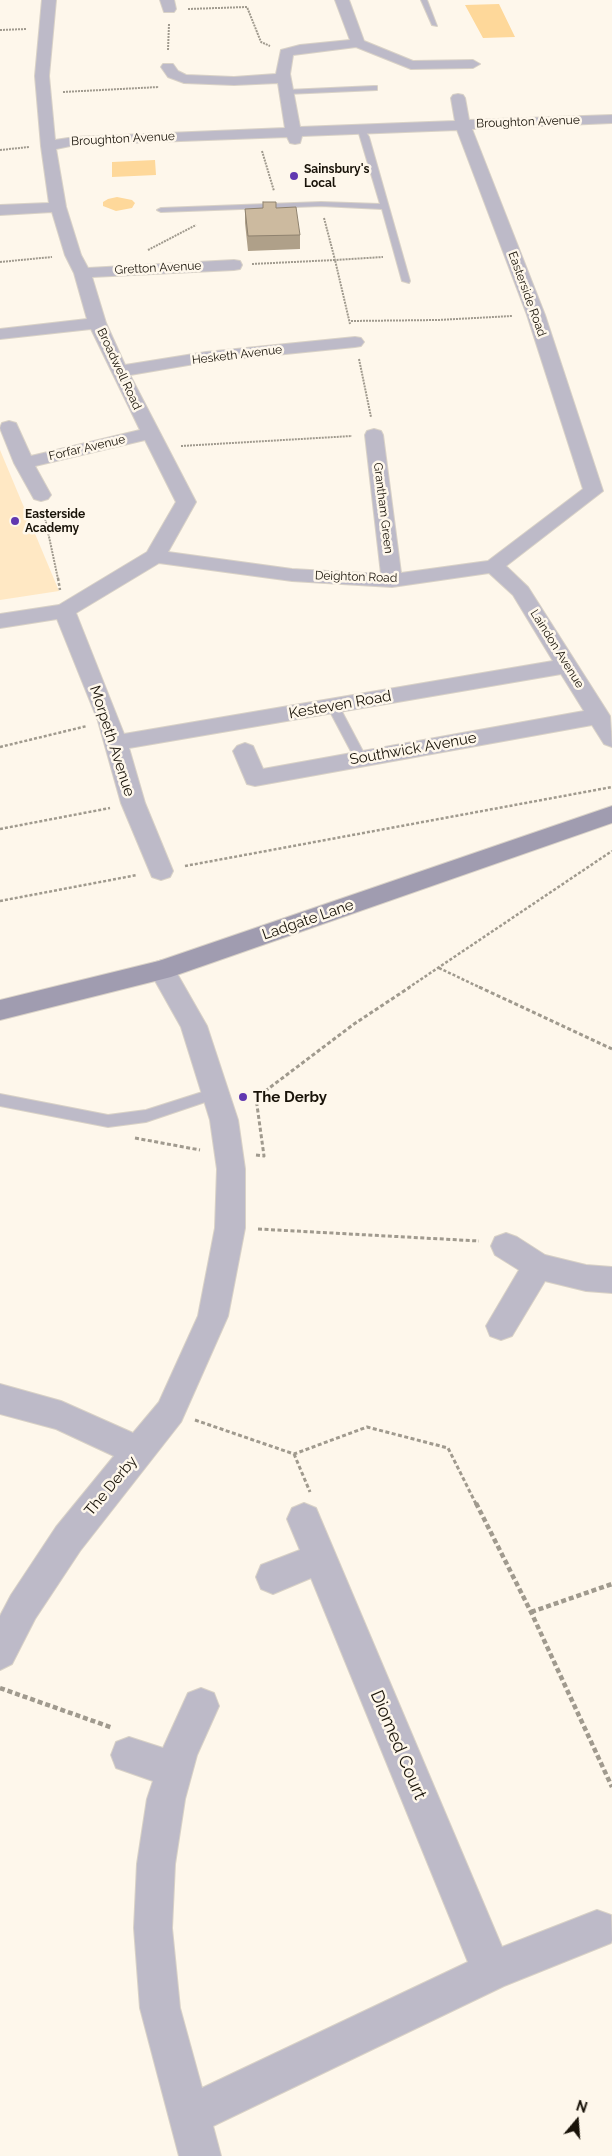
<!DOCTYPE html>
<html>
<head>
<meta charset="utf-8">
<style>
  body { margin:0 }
  #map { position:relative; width:612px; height:2156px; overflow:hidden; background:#fef7eb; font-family:Raleway,sans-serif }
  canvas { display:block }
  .north { position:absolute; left:552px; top:2096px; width:50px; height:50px; -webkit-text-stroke:4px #fef7eb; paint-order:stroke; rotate:18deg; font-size:14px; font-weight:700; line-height:20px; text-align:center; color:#181208 }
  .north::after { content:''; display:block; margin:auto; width:18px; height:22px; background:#181208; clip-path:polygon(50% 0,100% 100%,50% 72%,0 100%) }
</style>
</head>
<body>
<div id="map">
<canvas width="612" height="2156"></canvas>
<div class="north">N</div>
</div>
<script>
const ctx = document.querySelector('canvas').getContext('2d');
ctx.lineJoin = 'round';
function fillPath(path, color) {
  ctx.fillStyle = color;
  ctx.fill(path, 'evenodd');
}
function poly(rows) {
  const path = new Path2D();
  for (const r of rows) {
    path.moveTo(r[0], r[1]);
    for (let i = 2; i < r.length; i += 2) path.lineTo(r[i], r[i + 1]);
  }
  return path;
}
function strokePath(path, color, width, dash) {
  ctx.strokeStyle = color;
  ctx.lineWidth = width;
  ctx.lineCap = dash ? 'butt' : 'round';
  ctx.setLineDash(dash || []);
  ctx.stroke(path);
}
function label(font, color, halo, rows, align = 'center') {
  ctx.font = font + ' Raleway,sans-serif';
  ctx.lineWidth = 5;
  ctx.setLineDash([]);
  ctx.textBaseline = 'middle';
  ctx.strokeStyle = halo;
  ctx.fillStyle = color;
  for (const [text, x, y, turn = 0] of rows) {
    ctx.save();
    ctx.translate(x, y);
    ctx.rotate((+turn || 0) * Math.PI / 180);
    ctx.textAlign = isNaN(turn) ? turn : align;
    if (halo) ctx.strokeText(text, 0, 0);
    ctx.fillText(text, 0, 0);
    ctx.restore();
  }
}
const built = poly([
  [0,450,59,591,0,600]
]);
const green = poly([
  [499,4,515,37,483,38,465,5],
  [155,160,156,175,112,177,112,162],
  [117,197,132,200,135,203,132,208,116,211,103,206,103,202,108,199]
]);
const pathFar3 = poly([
  [188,9,247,7,261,42,270,46],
  [0,30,27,29],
  [168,50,169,24],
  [63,92,159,87],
  [0,150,29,147],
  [262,151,274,191],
  [324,218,335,260,383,257],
  [148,250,196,225],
  [0,262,52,257],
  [252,264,335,260,350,324],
  [351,321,438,320,512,316],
  [359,359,371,417],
  [181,446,352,436],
  [44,513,58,579]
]);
const pathFar2 = poly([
  [58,578,60,590],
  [0,747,87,726],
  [0,829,110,808],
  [185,866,612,787],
  [0,901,137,875],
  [439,968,481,988],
  [408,988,612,851]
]);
const pathFar1 = poly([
  [479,987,612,1049],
  [135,1138,200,1150],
  [256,1155,264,1156,256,1098,354,1024,410,987],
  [258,1229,479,1241],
  [195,1420,294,1454,367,1427,448,1448,476,1504],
  [294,1454,310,1492]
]);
const path = poly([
  [476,1503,531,1612,612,1787],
  [531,1612,612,1584],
  [0,1688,113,1728]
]);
const service = poly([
  [421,0,427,0,437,26,432,25,421,0],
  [374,86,377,86,377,90,287,94,283,92,287,90,374,86],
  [357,127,363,127,369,137,410,281,409,283,402,281,382,209,321,206,161,212,157,210,161,208,321,202,380,204,357,127],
  [333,702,339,706,367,759,365,762,361,763,355,759,327,706,333,702],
  [215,1088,220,1089,222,1093,220,1097,146,1122,108,1127,0,1106,0,1094,108,1115,146,1110,215,1088]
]);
const minor = poly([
  [42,0,56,0,49,76,55,140,75,137,285,128,278,83,234,85,184,83,168,77,161,67,163,64,173,64,178,71,186,75,234,77,276,74,281,50,300,45,350,40,335,0,349,0,364,41,413,61,473,60,480,64,473,68,411,69,356,47,293,55,290,74,300,127,455,121,451,98,453,95,458,94,463,95,465,98,469,120,612,115,612,123,472,129,545,315,603,491,506,566,528,587,610,716,612,747,604,744,592,725,255,786,247,784,233,751,237,746,245,743,253,746,263,769,584,711,561,674,129,748,145,803,173,871,170,877,161,880,152,877,121,803,98,721,57,619,0,628,0,614,59,605,147,552,176,502,145,440,35,466,51,495,48,499,41,501,34,499,14,463,0,428,2,423,9,421,16,423,31,456,140,430,91,329,0,339,0,329,87,319,74,273,65,255,52,212,0,215,0,205,49,203,41,146,35,76,42,0],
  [457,130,527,315,583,489,488,561,401,573,383,435,381,431,374,429,367,431,365,435,381,574,292,569,168,552,196,502,130,375,206,362,355,347,361,346,364,342,361,338,355,337,206,352,125,365,106,323,92,277,234,270,240,269,242,265,240,261,234,260,88,268,81,255,66,207,56,149,75,145,287,137,290,143,295,144,300,143,302,136,457,130],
  [159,563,292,581,392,587,489,573,513,595,553,661,124,734,76,613,159,563],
  [160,0,174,0,176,9,174,12,164,12,160,0],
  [162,960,171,963,207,1026,238,1120,245,1169,245,1228,228,1316,181,1422,80,1551,35,1619,12,1664,0,1670,0,1616,11,1595,56,1527,114,1456,56,1429,0,1414,0,1384,61,1401,133,1433,159,1402,198,1316,215,1228,217,1169,210,1120,181,1027,149,970,153,963,162,960],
  [506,1233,517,1237,545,1255,586,1265,612,1267,612,1293,586,1291,545,1281,512,1336,501,1340,490,1336,486,1326,519,1270,495,1255,491,1246,495,1237,506,1233],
  [304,1503,316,1508,502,1947,597,1910,611,1915,612,1940,611,1943,504,1986,213,2126,221,2156,179,2156,140,2008,134,1928,137,1864,147,1799,153,1781,116,1768,111,1755,116,1742,129,1737,163,1748,188,1693,201,1688,214,1693,219,1706,197,1755,185,1799,175,1864,172,1928,180,2008,202,2088,468,1962,311,1578,273,1594,261,1589,256,1577,261,1565,300,1550,287,1519,292,1508,304,1503]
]);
const secondary = poly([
  [612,806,612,823,171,977,0,1020,0,1000,159,961,612,806]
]);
const wall = poly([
  [263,202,276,208,300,235,300,249,248,251,245,223,245,209,263,208]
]);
const building = poly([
  [263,202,276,202,276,208,296,207,300,235,248,236,245,209,263,208,263,202]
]);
const markers = [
  [294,176,5,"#6138b0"],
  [15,521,5,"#6138b0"],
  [243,1097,5,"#6138b0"]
];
const farStreetnames = [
  ["Broughton Avenue",528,122,-2],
  ["Broughton Avenue",123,139,-3],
  ["Gretton Avenue",158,268,-3],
  ["Easterside Road",527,294,70],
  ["Hesketh Avenue",237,355,-7],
  ["Broadwell Road",119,369,65],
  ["Forfar Avenue",87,448,-13],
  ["Grantham Green",383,508,83],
  ["Deighton Road",356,577,2],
  ["Laindon Avenue",557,649,58]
];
const farPoinames = [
  ["Sainsbury's",304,169],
  ["Local",304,183],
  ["Easterside",25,514],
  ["Academy",25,528]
];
const streetNames = [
  ["Kesteven Road",340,705,-10],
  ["Morpeth Avenue",112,741,72],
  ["Southwick Avenue",413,749,-10],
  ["Ladgate Lane",308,920,-19],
  ["The Derby",111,1486,-50]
];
const poiNames = [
  ["The Derby",253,1097]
];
const nearStreetnames = [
  ["Diomed Court",398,1745,67]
];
fillPath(built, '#ffe8c4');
fillPath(green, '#fed89a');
strokePath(service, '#d9d2c7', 2);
strokePath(minor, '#d9d2c7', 2);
strokePath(secondary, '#d9d2c7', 2);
strokePath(pathFar3, '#a09a8e', 2, [2, 1]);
strokePath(pathFar2, '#a09a8e', 2.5, [3, 2]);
strokePath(pathFar1, '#a09a8e', 3, [4, 2.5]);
strokePath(path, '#a09a8e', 4.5, [5, 3]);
fillPath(service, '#bdbac8');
fillPath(minor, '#bdbac8');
fillPath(secondary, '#a09cb0');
fillPath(wall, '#afa089');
fillPath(building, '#ccba9f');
strokePath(building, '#8f826f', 1);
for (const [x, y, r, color] of markers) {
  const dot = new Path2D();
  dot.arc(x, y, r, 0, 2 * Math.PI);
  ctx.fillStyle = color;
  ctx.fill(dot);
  strokePath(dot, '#fef7eb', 2);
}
label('12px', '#181208', '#fef7eb', farStreetnames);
label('bold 12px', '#181208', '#fef7eb', farPoinames, 'left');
label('15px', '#181208', '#fef7eb', streetNames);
label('bold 15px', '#181208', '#fef7eb', poiNames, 'left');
label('18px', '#181208', '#fef7eb', nearStreetnames);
</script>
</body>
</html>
